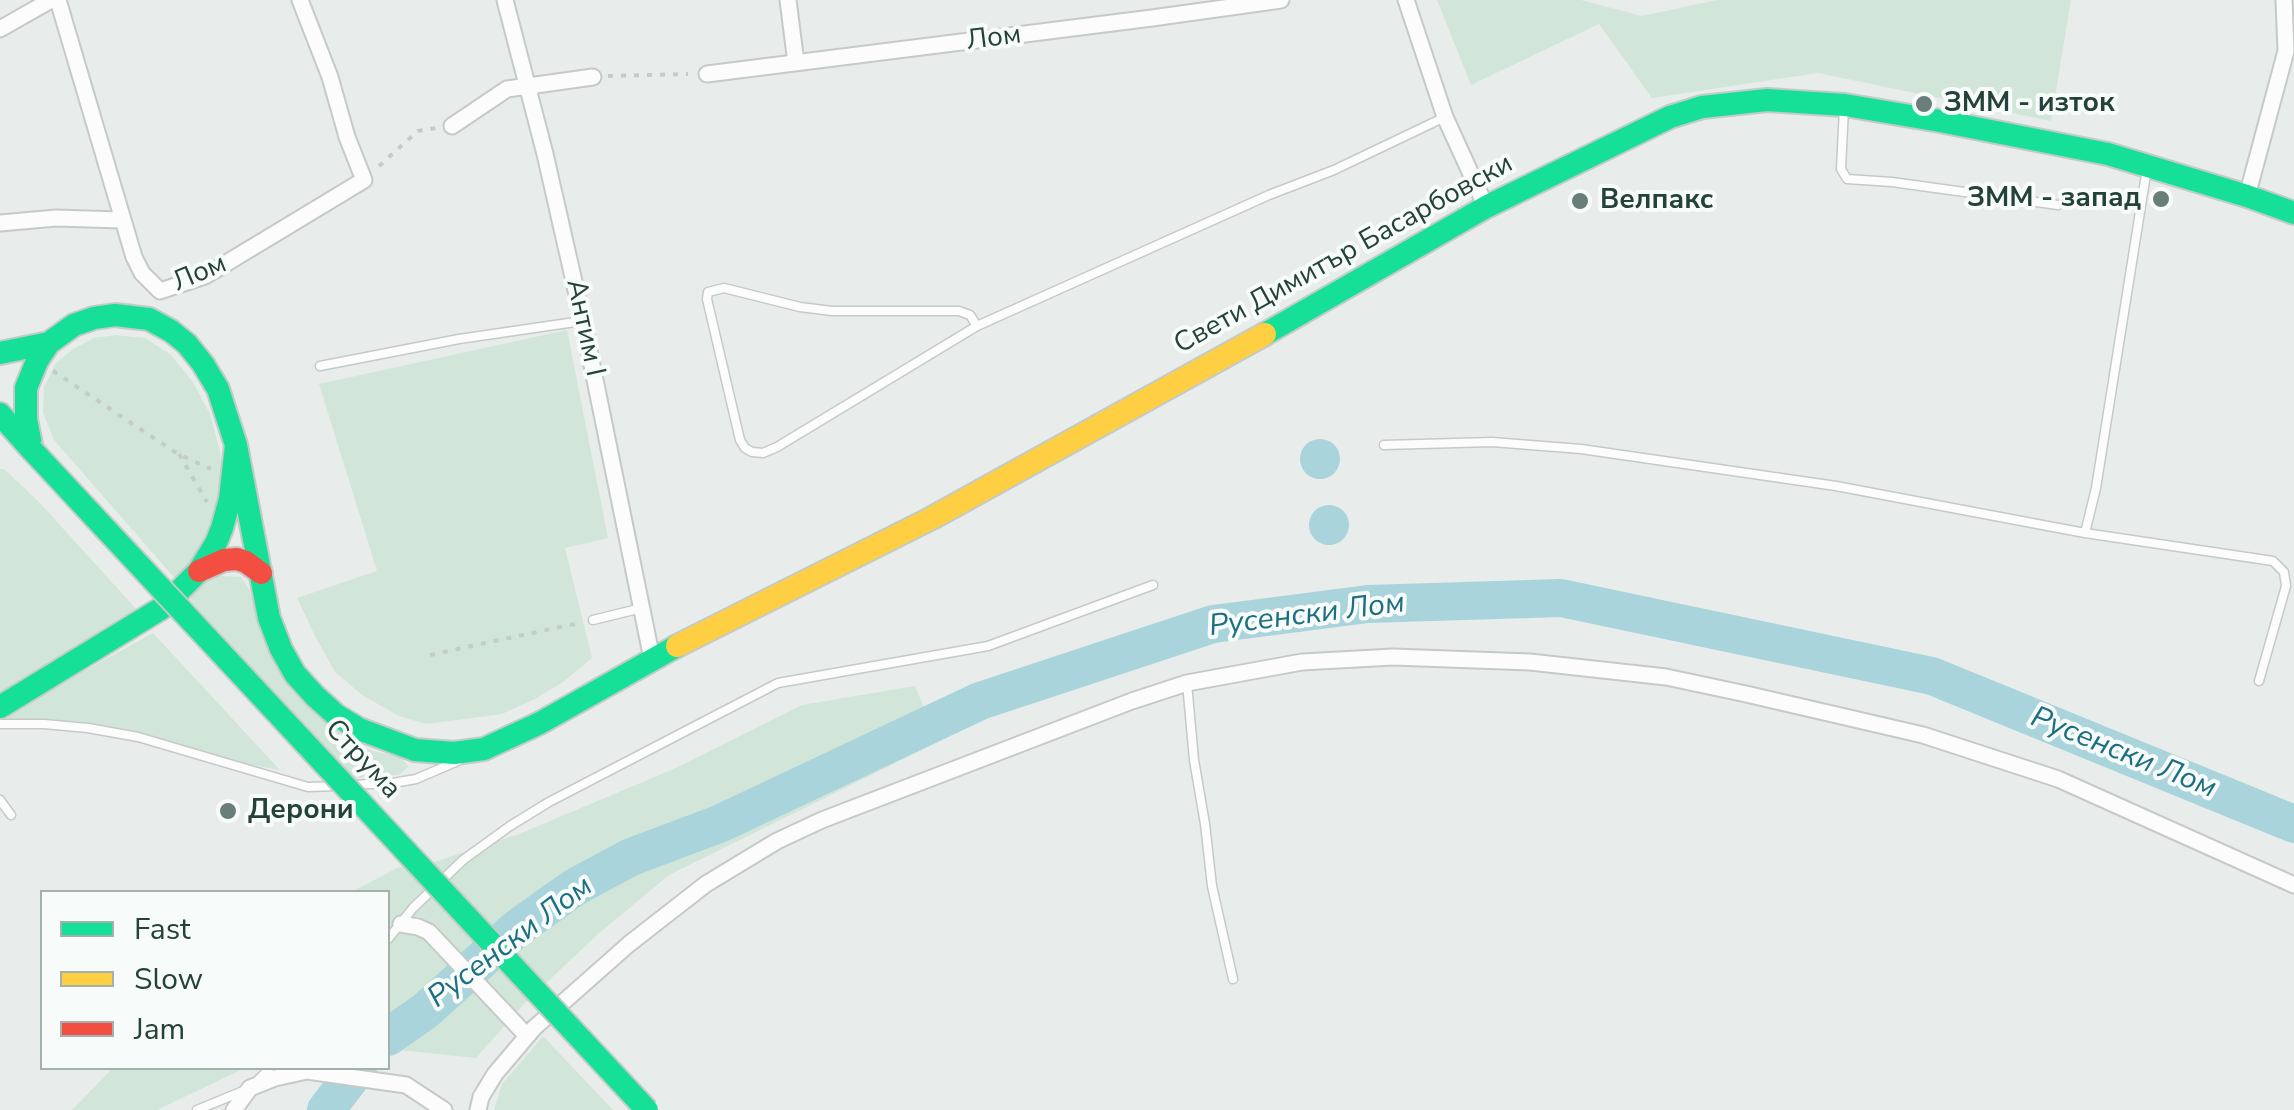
<!DOCTYPE html>
<html>
<head>
<meta charset="utf-8">
<style>
  body { margin:0 }
  #map { position:relative; width:2294px; height:1110px; overflow:hidden; background:#e8edeb; font-family:"Nunito Sans",sans-serif }
  canvas { display:block }
  .legend { position:absolute; left:40px; top:890px; width:350px; height:180px; box-sizing:border-box; background:#f7fbf9; border:2px solid #a3b1ad; margin:0; padding:12px 18px; list-style:none; font-size:30px; color:#24423a }
  .legend li { display:flex; align-items:center; gap:20px; height:50px }
  .legend b { width:50px; border:2px solid #a3b1ad }
</style>
</head>
<body>
<div id="map">
<canvas width="2294" height="1110"></canvas>
<ul class="legend">
<li><b style="height:12px;background:#16e098"></b>Fast</li>
<li><b style="height:12px;background:#ffcf43"></b>Slow</li>
<li><b style="height:12px;background:#f24e42"></b>Jam</li>
</ul>
</div>
<script>
const ctx = document.querySelector('canvas').getContext('2d');
ctx.lineJoin = 'round';
function fillPath(path, color) {
  ctx.fillStyle = color;
  ctx.fill(path, 'evenodd');
}
function poly(rows) {
  const path = new Path2D();
  for (const r of rows) {
    if (r.length === 3) {
      path.moveTo(r[0] + r[2], r[1]);
      path.arc(r[0], r[1], r[2], 0, 2 * Math.PI);
      continue;
    }
    path.moveTo(r[0], r[1]);
    for (let i = 2; i < r.length; i += 2) path.lineTo(r[i], r[i + 1]);
  }
  return path;
}
function strokePath(path, color, width, dash) {
  ctx.strokeStyle = color;
  ctx.lineWidth = width;
  ctx.lineCap = dash ? 'butt' : 'round';
  ctx.setLineDash(dash || []);
  ctx.stroke(path);
}
function label(font, color, halo, rows, align = 'center') {
  ctx.font = font + ' "Nunito Sans",sans-serif';
  ctx.lineWidth = 8;
  ctx.setLineDash([]);
  ctx.textBaseline = 'middle';
  ctx.strokeStyle = halo;
  ctx.fillStyle = color;
  for (const [text, x, y, turn = 0] of rows) {
    ctx.save();
    ctx.translate(x, y);
    ctx.rotate((+turn || 0) * Math.PI / 180);
    ctx.textAlign = isNaN(turn) ? turn : align;
    if (halo) ctx.strokeText(text, 0, 0);
    ctx.fillText(text, 0, 0);
    ctx.restore();
  }
}
const green = poly([
  [1437,0,1581,0,1642,16,1717,0,2071,0,2051,121,1818,73,1652,98,1599,24,1471,85],
  [567,330,608,538,565,548,592,658,563,682,535,699,502,714,426,724,399,716,362,695,335,672,316,638,297,598,377,571,319,384],
  [116,335,145,338,171,355,193,382,210,414,220,451,223,494,216,530,179,583,54,440,43,413,44,387,56,363,73,349,94,338],
  [0,469,4,469,40,503,138,611,0,694],
  [222,576,241,577,249,589,264,635,277,666,289,686,306,705,328,725,353,742,373,751,399,757,409,766,399,775,353,778,190,600,194,590,207,579],
  [153,633,280,770,247,764,104,726,62,721,16,722,8,718,12,711],
  [915,686,938,742,669,875,598,934,523,1005,476,1058,388,1049,388,892,351,892,399,867,425,865,519,834,676,768,802,705],
  [543,1036,613,1110,494,1110,502,1084],
  [113,1068,245,1068,157,1110,72,1110]
]);
const water = poly([
  [1320,459,20],
  [1329,525,20]
]);
const river = poly([
  [388,1037,425,1011,516,929,575,887,631,857,719,824,980,701,1213,624,1368,604,1561,598,1932,676,2294,824],
  [326,1110,358,1068]
]);
const path = poly([
  [608,76,688,74],
  [379,166,418,131,436,128],
  [53,371,178,454,211,469],
  [179,454,207,502],
  [430,655,579,623]
]);
const lane = poly([
  [1844,108,1841,169,1847,179,1892,182,2058,205],
  [977,326,970,315,959,311,832,311,800,307,724,288,708,292,707,299,740,440,745,448,752,452,763,453,777,447,977,326,1269,195,1334,170,1445,117],
  [320,366,459,339,582,321],
  [1384,445,1492,442,1581,449,1836,486,2085,533,2273,561,2284,572,2286,586,2259,681],
  [2085,533,2096,488,2147,168],
  [593,620,642,608],
  [1187,683,1194,760,1205,824,1212,886,1233,979],
  [0,724,44,724,88,728,138,737,308,787,337,786],
  [351,785,393,783,416,779,458,761],
  [0,800,11,815],
  [388,939,413,908,463,860,510,826,549,802,778,683,988,646,1153,585],
  [258,1080,270,1068],
  [197,1110,243,1091]
]);
const street = poly([
  [58,0,134,257,142,273,160,291,205,276,364,180,347,137,330,77,300,0],
  [505,0,545,154,583,321,652,659],
  [788,0,796,63],
  [1406,0,1445,117,1486,207],
  [0,29,51,0],
  [707,74,1152,18,1281,0],
  [452,126,507,89,593,77],
  [2247,196,2286,51,2284,0],
  [0,223,56,218,121,220],
  [401,924,418,927,429,932,527,1036],
  [234,1110,250,1088,275,1078,307,1071,406,1085,444,1110],
  [478,1110,481,1097,495,1074,534,1028,629,944,706,884,777,841,822,820,1132,701,1187,683,1302,662,1393,657,1530,662,1666,677,1746,694,1923,735,2058,779,2294,885]
]);
const fast = poly([
  [1265,334,1486,207,1670,117,1702,107,1767,100,1845,105,1940,121,2108,154,2247,196,2294,213],
  [0,353,49,343],
  [0,414,30,448],
  [236,445,269,618,281,649,295,674,315,696,336,715,359,729,415,750,454,753,484,749,540,723,677,646],
  [0,707,162,608,199,571,216,543,222,528,230,499,236,445,218,389,203,364,187,344,171,331,149,319,115,315,94,318,74,325,49,343,37,361,26,388,26,419,32,450]
]);
const slow = poly([
  [677,646,932,518,1265,334]
]);
const jam = poly([
  [199,571,224,560,237,559,246,562,261,573]
]);
const fastBridge = poly([
  [32,450,647,1110]
]);
const markers = [
  [1924,104,10,"#697e78"],
  [2161,199,10,"#697e78"],
  [1580,201,10,"#697e78"],
  [228,811,10,"#697e78"]
];
const streetNames = [
  ["Лом",994,39,-7],
  ["Свети Димитър Басарбовски",1344,255,-29],
  ["Лом",200,274,-23],
  ["Антим I",584,328,78],
  ["Струма",362,760,47]
];
const poiNames = [
  ["ЗММ - изток",1944,104],
  ["ЗММ - запад",2141,199,"right"],
  ["Велпакс",1600,201],
  ["Дерони",248,811]
];
const waterNames = [
  ["Русенски Лом",1307,616,-7],
  ["Русенски Лом",2123,754,22],
  ["Русенски Лом",511,943,-37]
];
fillPath(green, '#d1e6d8');
fillPath(water, '#a9d4db');
strokePath(river, '#a9d4db', 38);
strokePath(lane, '#c5cac8', 11);
strokePath(street, '#c5cac8', 19);
strokePath(fast, '#c3cbc8', 26);
strokePath(slow, '#c3cbc8', 26);
strokePath(jam, '#c3cbc8', 26);
strokePath(path, '#c3ccca', 4, [5, 8]);
strokePath(lane, '#fcfcfc', 8);
strokePath(street, '#fcfcfc', 15);
strokePath(fast, '#16e098', 22);
strokePath(slow, '#ffcf43', 22);
strokePath(jam, '#f24e42', 22);
strokePath(fastBridge, '#c3cbc8', 26, []);
strokePath(fastBridge, '#16e098', 22);
for (const [x, y, r, color] of markers) {
  const dot = new Path2D();
  dot.arc(x, y, r, 0, 2 * Math.PI);
  ctx.fillStyle = color;
  ctx.fill(dot);
  strokePath(dot, '#f7fbf9', 4);
}
label('28px', '#24423a', '#f7fbf9', streetNames);
label('bold 28px', '#24423a', '#f7fbf9', poiNames, 'left');
label('italic 30px', '#1c6f80', '#f7fbf9', waterNames);
</script>
</body>
</html>
